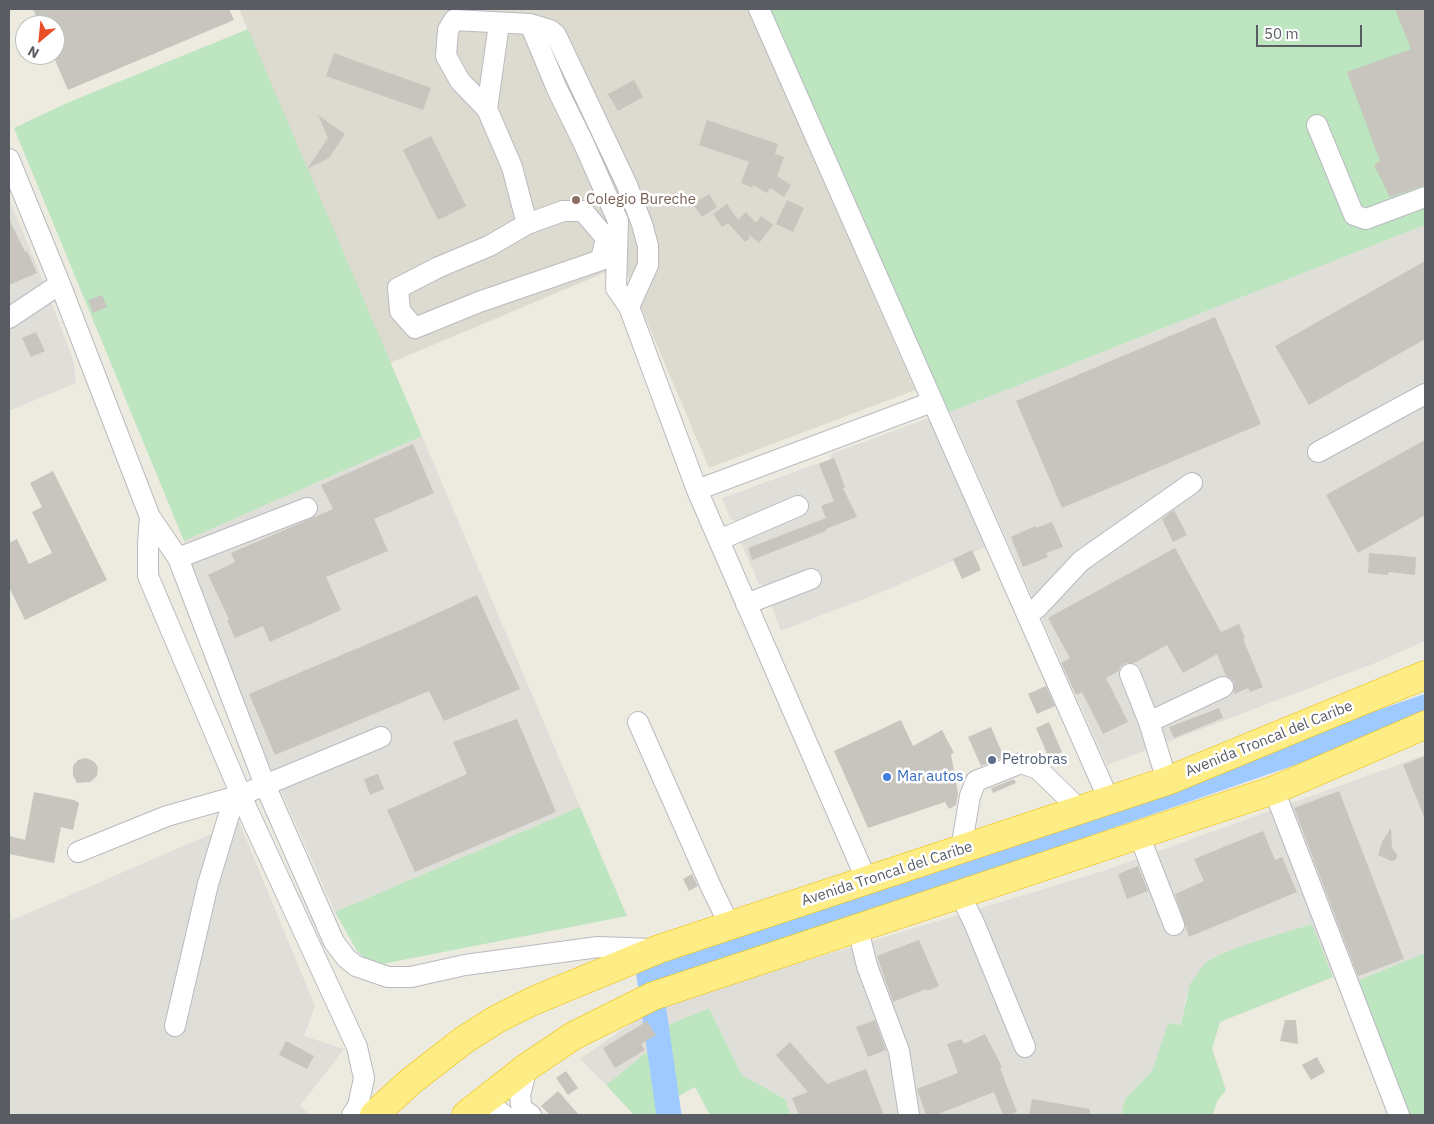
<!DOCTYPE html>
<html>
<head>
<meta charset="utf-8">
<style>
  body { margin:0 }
  #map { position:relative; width:1434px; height:1124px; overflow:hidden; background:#edebe0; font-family:"IBM Plex Sans",sans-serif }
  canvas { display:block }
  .frame { position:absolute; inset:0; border:10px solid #595c62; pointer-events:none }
  .north { position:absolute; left:15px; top:15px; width:50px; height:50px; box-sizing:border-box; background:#fff; border:1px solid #bdbec0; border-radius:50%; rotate:208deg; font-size:14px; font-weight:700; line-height:20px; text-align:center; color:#595c62 }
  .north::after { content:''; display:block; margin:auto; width:18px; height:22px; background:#eb4d27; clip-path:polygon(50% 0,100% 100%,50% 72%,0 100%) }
  .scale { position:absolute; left:1256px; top:25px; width:106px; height:22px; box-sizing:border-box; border:2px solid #595c62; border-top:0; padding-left:6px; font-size:15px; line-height:18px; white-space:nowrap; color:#595c62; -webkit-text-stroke:4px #fff; paint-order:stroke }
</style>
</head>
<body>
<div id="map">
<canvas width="1434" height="1124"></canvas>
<div class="frame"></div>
<div class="north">N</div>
<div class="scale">50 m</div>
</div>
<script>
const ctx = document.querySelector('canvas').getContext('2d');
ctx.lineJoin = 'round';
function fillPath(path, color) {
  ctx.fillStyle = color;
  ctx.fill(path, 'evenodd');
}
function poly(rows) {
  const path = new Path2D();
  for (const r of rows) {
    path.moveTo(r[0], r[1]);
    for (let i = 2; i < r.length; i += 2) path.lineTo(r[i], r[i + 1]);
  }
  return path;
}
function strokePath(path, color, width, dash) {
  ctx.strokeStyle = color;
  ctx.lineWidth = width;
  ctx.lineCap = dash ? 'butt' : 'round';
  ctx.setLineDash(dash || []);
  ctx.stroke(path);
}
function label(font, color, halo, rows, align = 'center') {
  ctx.font = font + ' "IBM Plex Sans",sans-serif';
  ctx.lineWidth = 5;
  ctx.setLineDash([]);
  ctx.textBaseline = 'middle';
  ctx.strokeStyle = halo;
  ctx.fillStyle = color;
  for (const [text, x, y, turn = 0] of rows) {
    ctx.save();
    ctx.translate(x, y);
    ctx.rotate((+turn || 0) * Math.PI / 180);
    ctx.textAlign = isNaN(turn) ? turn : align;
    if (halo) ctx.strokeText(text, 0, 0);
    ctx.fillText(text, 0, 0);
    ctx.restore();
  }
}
const industrial = poly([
  [9,199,42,278,73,359,76,383,9,411],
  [1425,225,1425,641,1375,663,1107,765,950,412],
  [929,418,985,547,889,589,781,631,772,607,774,600,768,588,759,584,741,543,745,535,739,522,730,519,722,498,830,459,831,454],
  [422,436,580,807,335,912,268,762,190,566,184,541],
  [1425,755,1425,953,1347,985,1341,974,1333,977,1312,924,1247,944,1219,955,1205,963,1186,997,1181,1025,1168,1023,1152,1071,1125,1099,1121,1115,791,1115,785,1099,742,1075,709,1008,664,1027,648,1051,606,1085,580,1059,642,1016,703,992,1103,871],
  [239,822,315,1006,304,1036,344,1049,300,1106,310,1115,9,1115,9,930,10,921]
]);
const education = poly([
  [239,9,748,9,915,390,709,468,623,265,390,363]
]);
const green = poly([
  [770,9,1425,9,1425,225,950,412,937,401],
  [248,29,422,436,184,541,14,128,67,103],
  [580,807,627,916,372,966,357,951,335,912],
  [1312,924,1333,977,1220,1022,1212,1049,1226,1090,1217,1101,1213,1115,1121,1115,1125,1099,1152,1071,1168,1023,1181,1025,1190,984,1205,963,1219,955,1247,944],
  [1425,953,1425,1115,1390,1115,1347,985],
  [709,1008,742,1075,785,1099,791,1115,710,1115,695,1087,666,1103,673,1115,634,1115,606,1085,648,1051,664,1027]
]);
const river = poly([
  [650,983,649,975,1425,707],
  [654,1011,669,1115]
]);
const building = poly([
  [33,9,229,9,234,20,68,90,55,60,55,25,40,25],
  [1395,9,1425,9,1425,185,1390,197,1374,165,1380,161,1347,72,1411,49],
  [334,53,431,88,423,110,326,76],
  [634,80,643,97,618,111,608,94],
  [318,115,345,134,329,158,307,169,328,138],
  [707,120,778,144,775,154,784,157,777,176,791,185,784,197,770,188,767,193,753,185,753,188,741,183,749,162,699,145],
  [431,136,466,206,438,220,403,150],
  [709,194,717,207,702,217,693,204],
  [787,200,804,208,793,232,776,224],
  [727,204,738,220,746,212,756,223,761,216,773,225,759,243,748,234,750,238,745,242,728,223,722,227,713,214],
  [9,219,25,252,27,251,37,273,9,285],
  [1425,261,1425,339,1309,405,1275,346],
  [102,295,107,307,93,313,88,300],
  [1215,317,1261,424,1062,508,1016,401],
  [36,332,45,351,31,357,22,338],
  [1425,440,1425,515,1358,553,1326,495],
  [413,444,434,493,374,519,388,551,326,577,341,610,270,642,263,626,235,638,227,620,229,619,208,575,235,562,231,553,333,509,321,485],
  [834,458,845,487,843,488,857,517,826,529,826,531,752,560,748,548,826,518,821,506,834,501,819,464],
  [53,471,107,580,25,620,9,587,9,543,17,539,29,564,52,553,32,512,42,507,30,483],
  [1174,510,1187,535,1173,542,1162,519],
  [1052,522,1063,547,1046,553,1048,557,1023,567,1011,537,1035,526,1036,528],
  [1175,548,1221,632,1239,624,1245,638,1243,639,1263,687,1250,692,1248,688,1234,694,1234,682,1230,678,1226,676,1217,654,1183,673,1167,645,1134,663,1125,663,1120,667,1119,671,1106,678,1128,722,1103,734,1082,692,1076,695,1061,663,1070,658,1048,618],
  [972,550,981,570,962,579,953,559],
  [1369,553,1416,557,1415,575,1389,572,1388,575,1368,573],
  [477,595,520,689,444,721,429,691,275,755,249,694,403,629],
  [1046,686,1055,706,1037,714,1028,694],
  [1219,708,1223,718,1174,738,1169,727],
  [517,719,556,812,415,872,387,810,467,774,453,742],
  [901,720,913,746,942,730,954,753,951,754,958,794,956,805,949,809,945,802,868,828,834,751],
  [1049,722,1062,752,1049,758,1036,728],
  [991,727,1004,757,981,766,968,737],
  [1425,756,1425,819,1403,765],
  [86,758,93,761,96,764,98,768,97,776,90,782,77,783,73,775,73,766,78,760],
  [378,774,384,789,370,795,364,779],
  [1014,779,1016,783,993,793,991,788],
  [1339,791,1404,959,1358,976,1294,808],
  [34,792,74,800,79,803,73,830,61,827,54,863,9,854,9,836,25,840],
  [1391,828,1392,848,1397,855,1396,860,1391,861,1378,855,1382,842],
  [1263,831,1275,860,1282,857,1297,892,1189,937,1175,894,1204,881,1194,859],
  [1138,866,1148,891,1127,899,1118,874],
  [692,874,698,886,689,891,683,879],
  [919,940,939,986,927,991,926,989,893,1002,877,956],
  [875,1020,886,1050,868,1057,856,1027],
  [1285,1020,1296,1020,1298,1044,1280,1041],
  [647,1021,656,1035,641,1044,645,1050,615,1068,603,1048],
  [985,1034,1002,1067,1000,1068,1017,1112,1009,1115,1003,1115,994,1092,936,1115,926,1115,917,1089,958,1073,947,1044,961,1039,964,1044],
  [286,1041,314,1056,307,1069,279,1055],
  [790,1042,827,1084,866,1069,884,1115,799,1115,792,1098,808,1092,776,1055],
  [1317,1057,1325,1072,1311,1080,1302,1065],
  [566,1071,578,1088,568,1095,556,1078],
  [558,1091,579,1115,550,1115,541,1106],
  [1032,1099,1090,1109,1090,1115,1029,1115]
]);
const minor = poly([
  [759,9,1109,800],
  [499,24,487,109,512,167,527,224,563,211,583,211,606,238,601,259],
  [530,24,557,89,584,144,618,221,616,288,629,307,697,490,867,881],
  [487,109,460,81,446,56,448,30,454,20,530,24,550,30,556,35,627,185,642,224,648,246,648,265,629,307],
  [1317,125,1354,215,1366,219,1425,197],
  [9,159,60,284,150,517,178,558,265,785,334,942,346,958,356,966,388,977,411,977,465,965,598,947,652,949],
  [527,224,489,246,439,267,398,288,400,311,415,328,479,302,601,260],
  [9,318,60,284],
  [1318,452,1425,394],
  [697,490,932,402],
  [150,517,148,544,148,576,247,809,357,1047,364,1078,358,1106,352,1115],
  [719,540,798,506],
  [178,558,307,508],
  [746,604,811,579],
  [1026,612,1037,608,1081,561,1192,483],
  [1130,674,1149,722,1167,781],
  [638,722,712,889,730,926],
  [1149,722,1223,687],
  [1274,790,1399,1115],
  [1139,835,1174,925],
  [961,849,970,796,976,781,1021,763,1038,769,1080,810],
  [78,852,167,816,241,795,381,737],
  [960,894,975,925,1025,1047],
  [858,929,867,966,899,1051,909,1115],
  [175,1026,208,884,234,798],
  [527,1067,520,1095,521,1104,522,1109,531,1115],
  [480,1104,497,1110,504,1115]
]);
const highway = poly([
  [374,1115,411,1081,464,1040,497,1019,533,1001,659,949,1167,781,1425,675],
  [466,1115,527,1067,573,1036,653,996,1274,790,1425,725]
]);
const markers = [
  [576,200,5,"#8d6e63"],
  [992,760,5,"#5c6f8a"],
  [887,777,5,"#3f7fe0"]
];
const educationNames = [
  ["Colegio Bureche",586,200]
];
const streetNames = [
  ["Avenida Troncal del Caribe",1269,739,-22],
  ["Avenida Troncal del Caribe",887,874,-18]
];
const serviceNames = [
  ["Petrobras",1002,760]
];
const shopNames = [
  ["Mar autos",897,777]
];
fillPath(industrial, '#e0ded8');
fillPath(education, '#dddacf');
fillPath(green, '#bce5c0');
strokePath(river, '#9ecaff', 25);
fillPath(building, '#c7c5be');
strokePath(minor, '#b8bac0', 22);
strokePath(highway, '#edbd00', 29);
strokePath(minor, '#fff', 20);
strokePath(highway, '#feed85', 28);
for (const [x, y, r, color] of markers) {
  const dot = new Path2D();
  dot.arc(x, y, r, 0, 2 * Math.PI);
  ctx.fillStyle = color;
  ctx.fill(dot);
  strokePath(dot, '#fff', 2);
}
label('15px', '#785e54', '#fff', educationNames, 'left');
label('15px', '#595c62', '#fff', streetNames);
label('15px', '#4e5e75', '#fff', serviceNames, 'left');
label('15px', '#366cbe', '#fff', shopNames, 'left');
</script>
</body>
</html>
